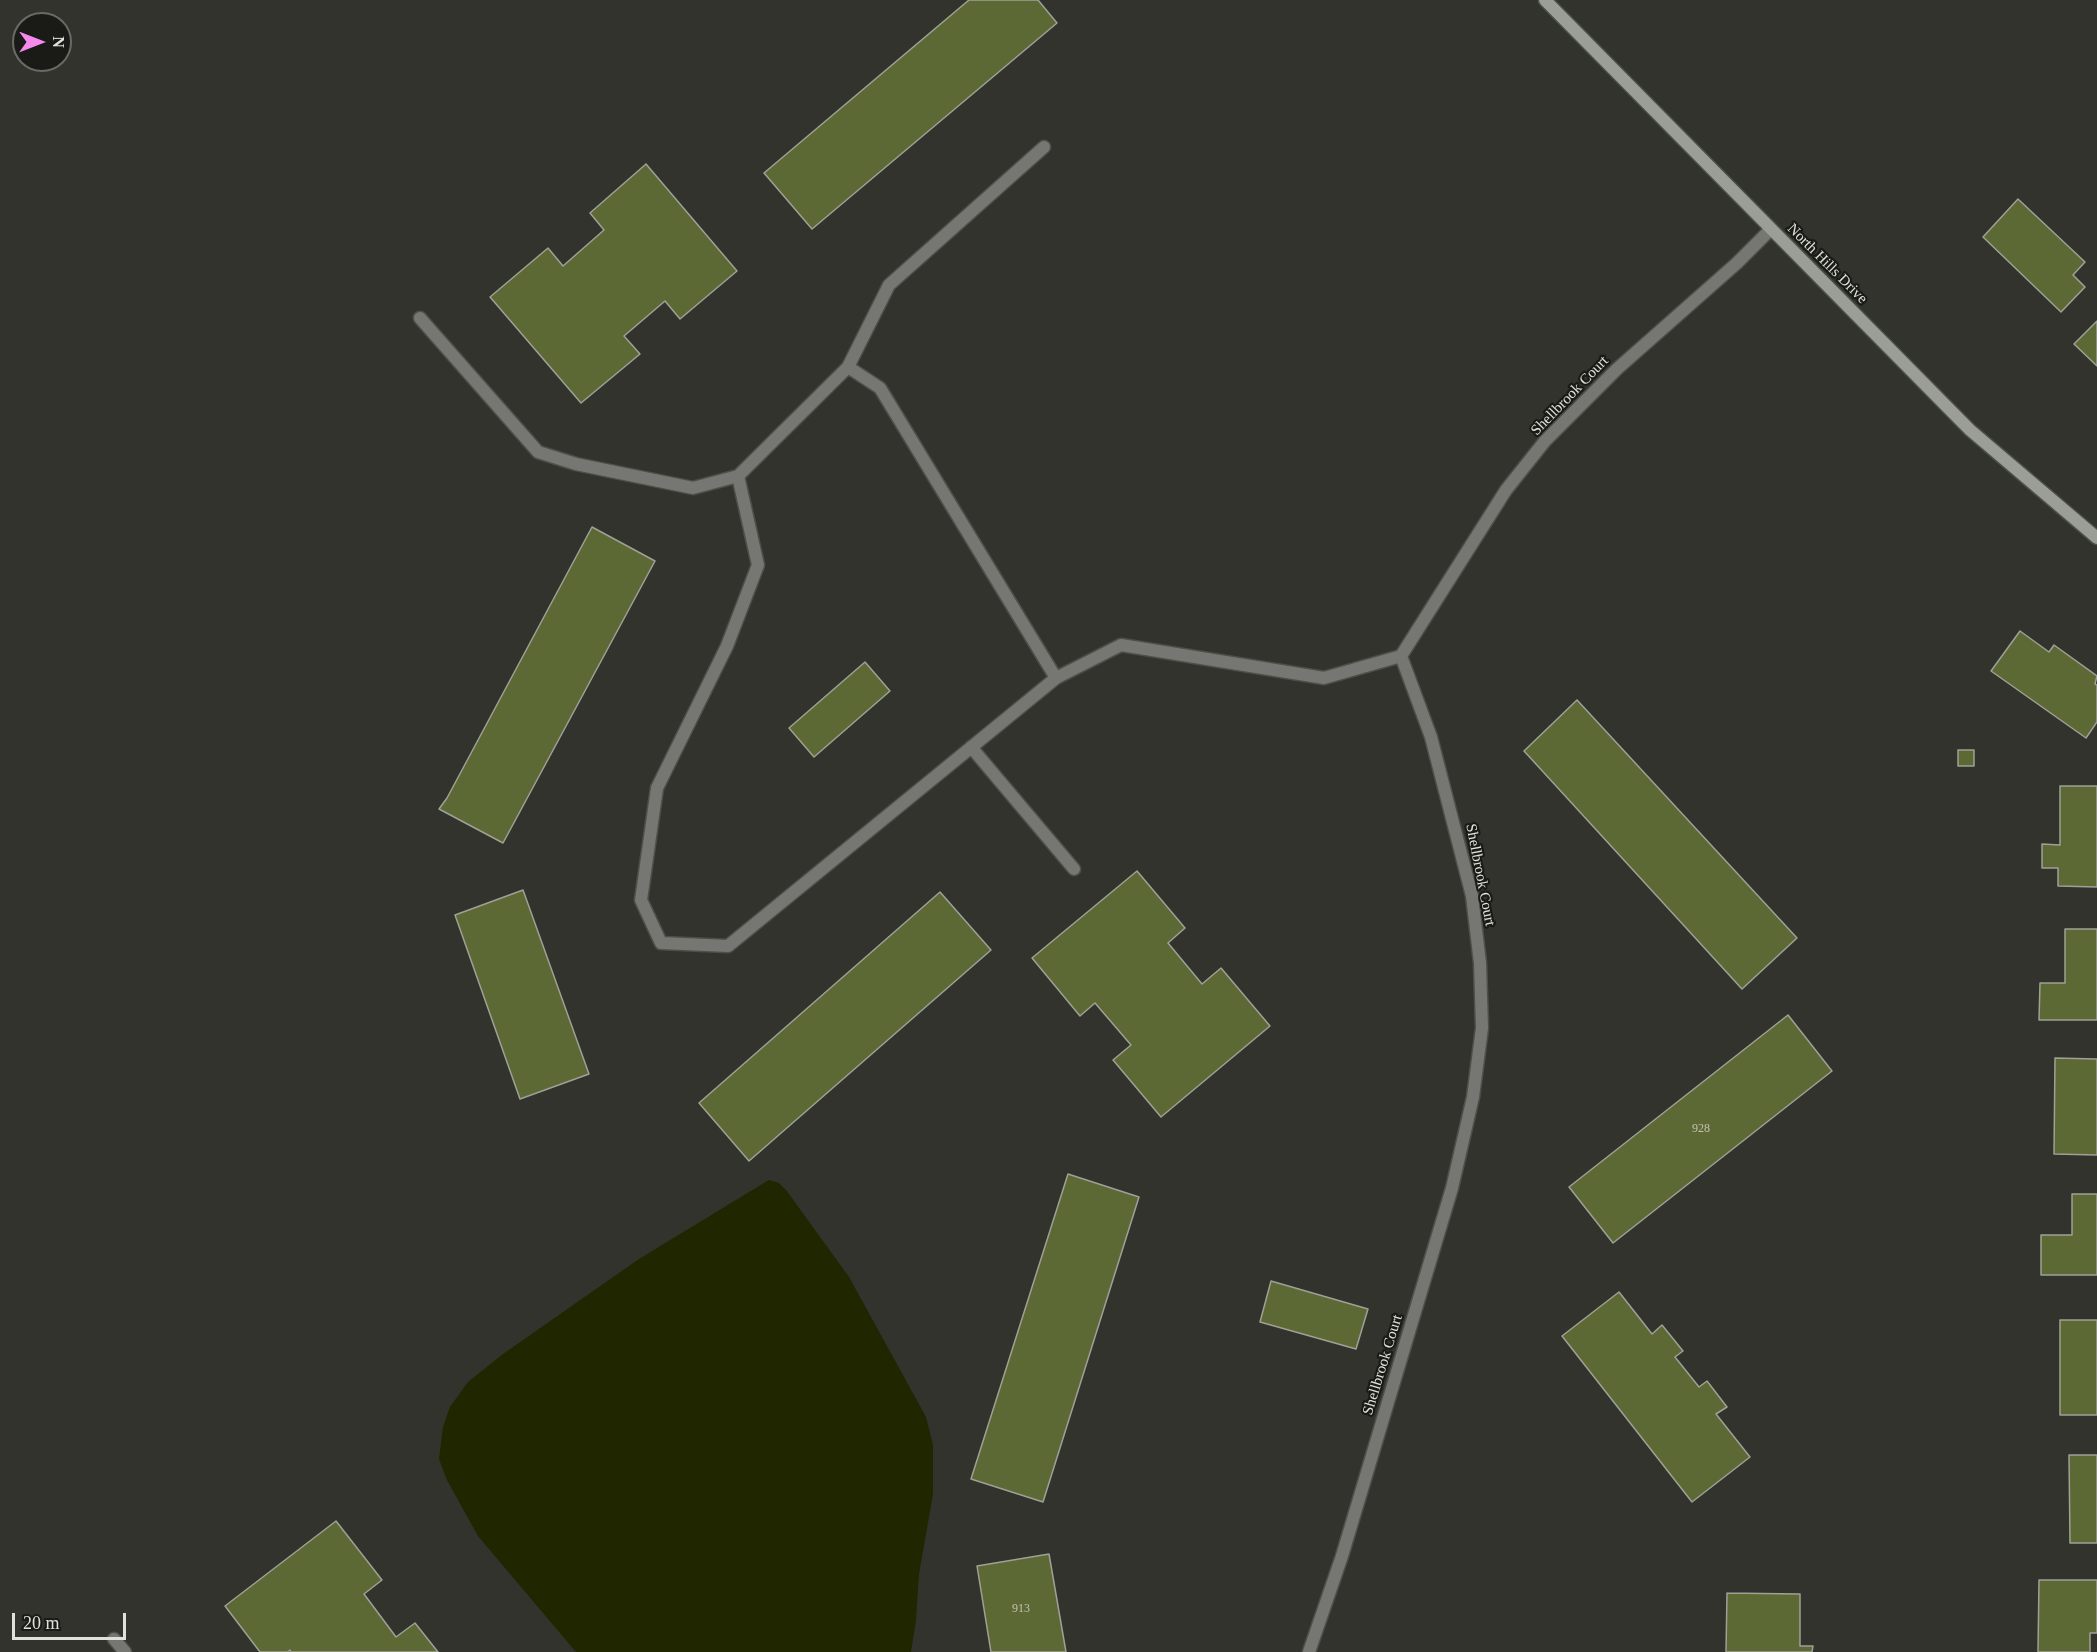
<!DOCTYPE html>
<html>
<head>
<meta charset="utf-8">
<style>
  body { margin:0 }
  #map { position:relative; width:2097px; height:1652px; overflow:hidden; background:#31332c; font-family:"Times New Roman",serif }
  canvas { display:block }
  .north { position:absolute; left:12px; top:12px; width:60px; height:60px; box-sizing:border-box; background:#1a1b17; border:2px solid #696a66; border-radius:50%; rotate:90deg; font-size:16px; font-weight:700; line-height:24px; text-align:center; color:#e0e1dc }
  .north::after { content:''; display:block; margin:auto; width:21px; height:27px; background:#f589ee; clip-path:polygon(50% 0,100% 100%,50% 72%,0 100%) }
  .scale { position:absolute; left:12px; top:1613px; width:114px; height:27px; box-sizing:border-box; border:3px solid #e0e1dc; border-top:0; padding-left:8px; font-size:18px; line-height:21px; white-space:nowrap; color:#e0e1dc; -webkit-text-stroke:4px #1a1b17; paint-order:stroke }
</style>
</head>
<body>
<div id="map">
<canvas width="2097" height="1652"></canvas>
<div class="north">N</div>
<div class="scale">20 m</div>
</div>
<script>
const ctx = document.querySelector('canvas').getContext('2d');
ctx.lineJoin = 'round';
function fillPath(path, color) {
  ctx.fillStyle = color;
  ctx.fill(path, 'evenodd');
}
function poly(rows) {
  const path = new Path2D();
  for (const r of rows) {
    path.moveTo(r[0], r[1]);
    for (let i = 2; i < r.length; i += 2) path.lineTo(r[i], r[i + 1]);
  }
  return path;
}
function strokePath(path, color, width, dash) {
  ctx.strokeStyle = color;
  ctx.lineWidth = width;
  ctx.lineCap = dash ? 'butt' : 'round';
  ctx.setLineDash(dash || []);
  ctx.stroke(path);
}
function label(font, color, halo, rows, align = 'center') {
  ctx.font = font + ' "Times New Roman",serif';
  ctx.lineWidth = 4.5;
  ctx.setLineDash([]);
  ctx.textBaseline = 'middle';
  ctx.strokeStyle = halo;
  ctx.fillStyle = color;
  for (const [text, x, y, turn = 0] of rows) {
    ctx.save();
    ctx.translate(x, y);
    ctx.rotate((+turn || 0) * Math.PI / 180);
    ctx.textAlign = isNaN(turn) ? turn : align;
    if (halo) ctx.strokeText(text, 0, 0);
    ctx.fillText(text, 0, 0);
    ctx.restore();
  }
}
const water = poly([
  [769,1180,779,1183,786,1190,849,1277,926,1417,933,1445,933,1494,919,1574,916,1620,911,1652,576,1652,478,1536,447,1480,439,1459,443,1427,450,1407,468,1382,503,1354,639,1259]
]);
const building = poly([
  [969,0,1038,0,1057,23,812,229,764,173,969,0],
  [646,164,737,271,680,319,665,301,624,336,640,354,581,403,490,297,548,248,563,266,604,230,590,213,646,164],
  [2018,199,2085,262,2073,275,2085,287,2061,312,1983,237,2018,199],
  [2097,321,2097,366,2074,344,2097,321],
  [592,527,655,561,503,843,439,809,447,798,592,527],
  [2020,631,2049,652,2054,645,2097,676,2095,684,2097,685,2097,722,2086,738,1991,671,2020,631],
  [865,662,890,691,814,757,789,728,865,662],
  [1577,700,1797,938,1742,989,1524,751,1577,700],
  [1958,750,1974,750,1974,766,1958,766,1958,750],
  [2060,786,2097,786,2097,887,2058,886,2058,868,2042,868,2042,844,2060,845,2060,786],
  [1137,871,1185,928,1168,943,1202,984,1221,968,1270,1026,1161,1117,1113,1060,1131,1045,1095,1003,1080,1016,1032,958,1137,871],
  [523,890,589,1074,520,1099,455,915,523,890],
  [940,892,991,950,749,1161,699,1103,940,892],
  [2065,929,2097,929,2097,1020,2039,1020,2040,983,2065,983,2065,929],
  [1788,1015,1832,1071,1613,1243,1569,1187,1788,1015],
  [2055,1058,2097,1059,2097,1155,2054,1154,2055,1058],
  [1068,1174,1139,1197,1043,1502,971,1479,1068,1174],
  [2072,1194,2097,1194,2097,1275,2041,1275,2041,1235,2072,1235,2072,1194],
  [1271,1281,1368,1309,1356,1349,1260,1322,1271,1281],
  [1619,1292,1652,1334,1662,1325,1683,1351,1675,1357,1699,1387,1707,1381,1727,1407,1716,1414,1750,1457,1692,1502,1562,1336,1619,1292],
  [2060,1320,2097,1320,2097,1415,2060,1415,2060,1320],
  [2069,1455,2097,1455,2097,1543,2070,1543,2069,1455],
  [336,1521,382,1580,364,1594,396,1637,415,1623,438,1652,291,1652,290,1650,288,1652,260,1652,225,1606,336,1521],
  [1049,1554,1066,1652,991,1652,977,1566,1049,1554],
  [2039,1580,2097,1580,2097,1633,2090,1633,2090,1652,2038,1652,2039,1580],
  [1727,1593,1800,1594,1800,1646,1813,1646,1812,1652,1726,1652,1727,1593]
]);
const lane = poly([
  [420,318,538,452,576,464,693,488,738,476],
  [848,367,889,285,1044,147],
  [1056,678,880,388,848,367,738,476,758,565,727,646,657,788,641,900,661,943,728,946,1056,678,1121,645,1324,678,1401,656],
  [971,747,1074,869],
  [114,1639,125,1652]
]);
const street = poly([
  [1309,1652,1342,1556,1452,1188,1473,1097,1482,1028,1480,963,1472,896,1431,737,1401,656,1506,490,1545,441,1617,369,1737,263,1771,229]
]);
const secondary = poly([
  [1545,0,1970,430,2097,538]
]);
const numberNames = [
  ["928",1701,1129],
  ["913",1021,1609]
];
const streetNames = [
  ["North Hills Drive",1827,264,45],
  ["Shellbrook Court",1570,396,-46],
  ["Shellbrook Court",1480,875,79],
  ["Shellbrook Court",1383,1365,-73]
];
fillPath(water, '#1f2600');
fillPath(building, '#5d6934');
strokePath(building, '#9fa198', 1.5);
strokePath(lane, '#4d4f48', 15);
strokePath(street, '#4d4f48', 15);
strokePath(secondary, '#4d4f48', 15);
strokePath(lane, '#767773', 12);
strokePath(street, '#767773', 12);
strokePath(secondary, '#9b9d97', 12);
label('12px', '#bfc3b2', null, numberNames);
label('15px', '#e0e1dc', '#1a1b17', streetNames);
</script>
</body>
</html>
